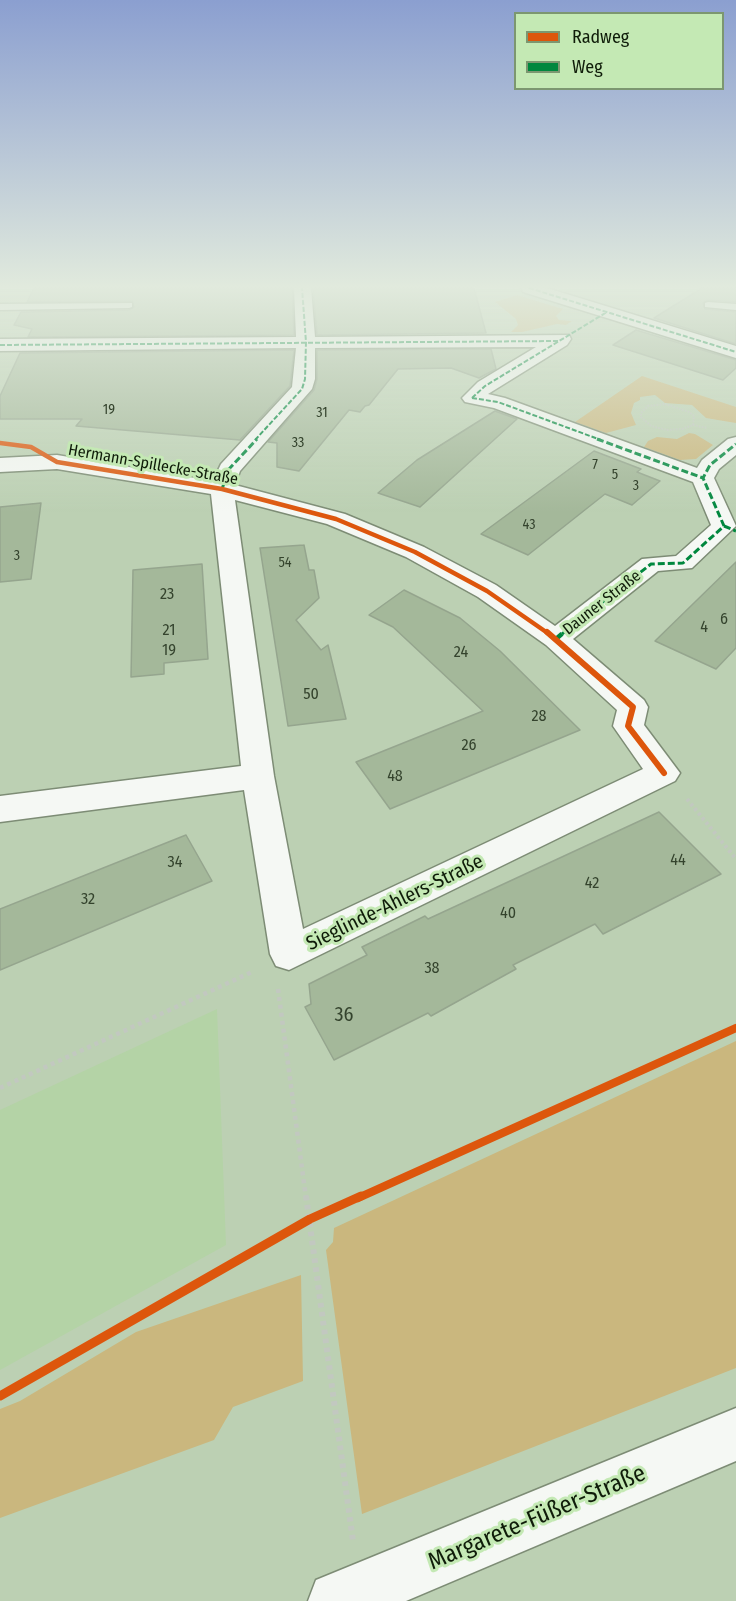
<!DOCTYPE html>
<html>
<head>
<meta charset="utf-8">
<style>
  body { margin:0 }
  #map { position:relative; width:736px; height:1601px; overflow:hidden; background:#bcd0b3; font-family:"Fira Sans Condensed",sans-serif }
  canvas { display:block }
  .legend { position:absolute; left:514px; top:12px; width:210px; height:78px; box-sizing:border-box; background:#c4e9b4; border:2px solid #7c9770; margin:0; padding:8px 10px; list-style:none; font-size:18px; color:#0f1c09 }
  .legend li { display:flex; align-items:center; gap:12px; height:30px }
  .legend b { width:30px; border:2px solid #7c9770 }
</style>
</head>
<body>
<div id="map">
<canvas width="736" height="1601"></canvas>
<ul class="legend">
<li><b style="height:8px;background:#dd560c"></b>Radweg</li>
<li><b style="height:8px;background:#00873e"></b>Weg</li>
</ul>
</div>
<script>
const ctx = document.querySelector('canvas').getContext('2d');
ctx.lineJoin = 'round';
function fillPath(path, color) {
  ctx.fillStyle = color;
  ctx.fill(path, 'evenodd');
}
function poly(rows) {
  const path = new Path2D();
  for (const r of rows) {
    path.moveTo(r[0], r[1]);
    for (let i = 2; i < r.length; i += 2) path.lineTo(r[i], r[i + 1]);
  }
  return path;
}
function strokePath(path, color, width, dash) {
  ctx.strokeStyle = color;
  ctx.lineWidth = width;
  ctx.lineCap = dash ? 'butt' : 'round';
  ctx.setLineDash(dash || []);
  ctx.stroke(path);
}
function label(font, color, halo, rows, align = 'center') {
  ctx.font = font + ' "Fira Sans Condensed",sans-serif';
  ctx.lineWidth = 6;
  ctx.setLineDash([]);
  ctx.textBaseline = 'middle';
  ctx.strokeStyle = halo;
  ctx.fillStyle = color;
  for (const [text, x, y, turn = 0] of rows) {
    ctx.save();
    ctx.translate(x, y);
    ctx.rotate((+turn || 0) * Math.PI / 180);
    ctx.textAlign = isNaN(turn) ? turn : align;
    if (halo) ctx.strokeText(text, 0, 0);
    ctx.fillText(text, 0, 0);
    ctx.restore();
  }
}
const built = poly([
  [217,1009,226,1245,0,1370,0,1110]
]);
const green = poly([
  [517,295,563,309,556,316,559,320,572,321,566,325,557,324,522,332,511,332,518,325,516,319,495,302],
  [642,376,736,407,736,423,706,418,692,405,665,403,655,395,640,397,640,400,634,403,631,413,636,425,606,433,575,422],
  [689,433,695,434,713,445,696,459,680,460,644,447,648,441,657,437,677,439],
  [736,1041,736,1368,362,1514,326,1250,333,1242,334,1228],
  [301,1275,303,1381,233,1407,214,1440,0,1518,0,1409,20,1401,136,1332]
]);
const building = poly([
  [34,288,292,288,294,335,28,337,32,329,14,325,21,312,129,310,134,307,132,301,27,302,34,288],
  [313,288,474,288,486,333,317,335,313,288],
  [702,288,736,288,736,302,708,300,703,303,705,309,736,312,736,344,654,318,702,288],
  [636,330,736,360,736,368,723,380,613,345,636,330],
  [491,349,496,369,479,378,451,368,398,369,369,405,365,406,360,412,349,410,299,471,277,467,277,443,268,442,314,390,317,379,317,350,491,349],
  [294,350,290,386,240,440,76,426,82,419,0,419,0,396,20,353,294,350],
  [495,411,517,419,420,507,378,493,417,460,495,411],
  [594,451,641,469,637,472,660,481,632,505,605,494,528,555,481,534,594,451],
  [41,503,31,579,0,582,0,507,41,503],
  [304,545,309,570,314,570,319,598,296,620,321,650,328,645,346,719,288,726,260,548,304,545],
  [736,562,736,648,716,669,655,641,736,562],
  [202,564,208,659,164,663,164,674,131,677,133,570,202,564],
  [404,590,460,618,500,651,580,730,390,809,356,762,483,711,393,627,369,615,404,590],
  [659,812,721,874,603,934,595,924,513,965,516,969,431,1016,428,1013,334,1060,305,1007,311,1004,309,984,367,955,362,947,425,916,428,919,659,812],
  [186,835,212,881,0,970,0,909,186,835]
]);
const pathFar3 = poly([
  [665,404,689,412,694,416,693,425,682,429,667,430,651,426,641,417,641,413,648,406,665,404],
  [693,425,707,428]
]);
const pathFar2 = poly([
  [687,799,736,859]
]);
const pathFar1 = poly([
  [278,989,306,1198],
  [0,1088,254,971]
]);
const path = poly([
  [306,1196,353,1541]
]);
const lane = poly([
  [708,302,736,304,736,310,705,307,705,303,708,302],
  [132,303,132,307,129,308,0,310,0,304,132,303]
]);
const street = poly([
  [294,288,311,288,315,337,569,335,571,339,567,345,488,394,505,398,697,468,702,460,728,439,736,437,736,455,719,469,714,478,736,526,692,568,658,571,573,639,644,700,648,707,644,725,680,773,675,781,289,970,276,966,270,954,244,790,0,822,0,796,241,766,211,494,57,469,0,472,0,458,57,455,213,481,221,464,292,387,296,348,0,351,0,339,296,337,294,288],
  [536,347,478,382,462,398,465,402,494,408,693,482,711,525,676,556,642,559,555,626,496,585,424,547,345,514,235,485,240,471,312,389,315,379,315,348,536,347],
  [235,500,327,524,406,557,478,597,546,645,617,710,613,726,643,769,303,929,274,776,235,500],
  [521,288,547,288,736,346,736,358,523,292,521,288],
  [736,1408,736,1461,406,1601,308,1601,316,1580,736,1408]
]);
const quietFar2 = poly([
  [529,288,736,352],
  [0,345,560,341],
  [472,398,498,402,601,440],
  [472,398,485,386,607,312],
  [255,440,302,389,305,379,306,342,302,288]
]);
const quietFar1 = poly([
  [597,439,703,478],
  [222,489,229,469,257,439],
  [724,526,736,531],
  [562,634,651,564,683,563,724,526,703,478,710,465,736,444]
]);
const quiet = poly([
  [556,639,564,632]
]);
const cyclewayFar3 = poly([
  [0,443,31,447,57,462,222,489,336,519,415,552,487,591,549,634]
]);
const cyclewayFar2 = poly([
  [547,632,633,707,628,726,664,773]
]);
const cyclewayFar1 = poly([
  [358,1198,736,1028]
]);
const cycleway = poly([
  [0,1396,310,1219,361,1196]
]);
const farNumbernames = [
  ["19",109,410],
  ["31",322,413],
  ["33",298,443],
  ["7",595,465],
  ["5",615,475],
  ["3",636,486],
  ["43",529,525],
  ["3",17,556],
  ["54",285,563]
];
const farStreetnames = [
  ["Hermann-Spillecke-Straße",153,465,10],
  ["Dauner Straße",602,603,-38]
];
const numberNames = [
  ["23",167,595],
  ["6",724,620],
  ["4",704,628],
  ["21",169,631],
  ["19",169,651],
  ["24",461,653],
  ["50",311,695],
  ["28",539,717],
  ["26",469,746],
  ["48",395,777],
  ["44",678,861],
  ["34",175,863],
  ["42",592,884],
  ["32",88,900],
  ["40",508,914],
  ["38",432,969]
];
const streetNames = [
  ["Sieglinde-Ahlers-Straße",395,903,-26]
];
const nearNumbernames = [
  ["36",344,1015]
];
const nearStreetnames = [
  ["Margarete-Füßer-Straße",537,1518,-23]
];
fillPath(built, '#b4d3a6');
fillPath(green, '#cab77e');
fillPath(building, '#a4b89a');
strokePath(building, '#95a58e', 1.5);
strokePath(lane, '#7d8c75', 3);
strokePath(street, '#7d8c75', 3);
strokePath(pathFar3, '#c2c8c0', 2, [1.5, 1.5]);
strokePath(pathFar2, '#c2c8c0', 4, [3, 3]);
strokePath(pathFar1, '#c2c8c0', 4.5, [4, 4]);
strokePath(path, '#c2c8c0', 6, [4.5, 4.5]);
fillPath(lane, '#f5f8f4');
fillPath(street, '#f5f8f4');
strokePath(quietFar2, '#00873e', 2, [5, 2]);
strokePath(quietFar1, '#00873e', 3, [7, 3]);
strokePath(quiet, '#00873e', 4.5, [8, 4.5]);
strokePath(cyclewayFar3, '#dd560c', 4.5);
strokePath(cyclewayFar2, '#dd560c', 6);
strokePath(cyclewayFar1, '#dd560c', 8);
strokePath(cycleway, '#dd560c', 9);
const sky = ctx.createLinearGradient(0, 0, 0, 512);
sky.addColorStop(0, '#8b9fd0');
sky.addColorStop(0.56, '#e1eadd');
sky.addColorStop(1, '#e1eadd00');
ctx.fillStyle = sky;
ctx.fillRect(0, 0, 736, 512);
label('14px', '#34432d', null, farNumbernames);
label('16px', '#0f1c09', '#c4e9b4', farStreetnames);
label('16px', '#34432d', null, numberNames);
label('20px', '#0f1c09', '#c4e9b4', streetNames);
label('20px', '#34432d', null, nearNumbernames);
label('24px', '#0f1c09', '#c4e9b4', nearStreetnames);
</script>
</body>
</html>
